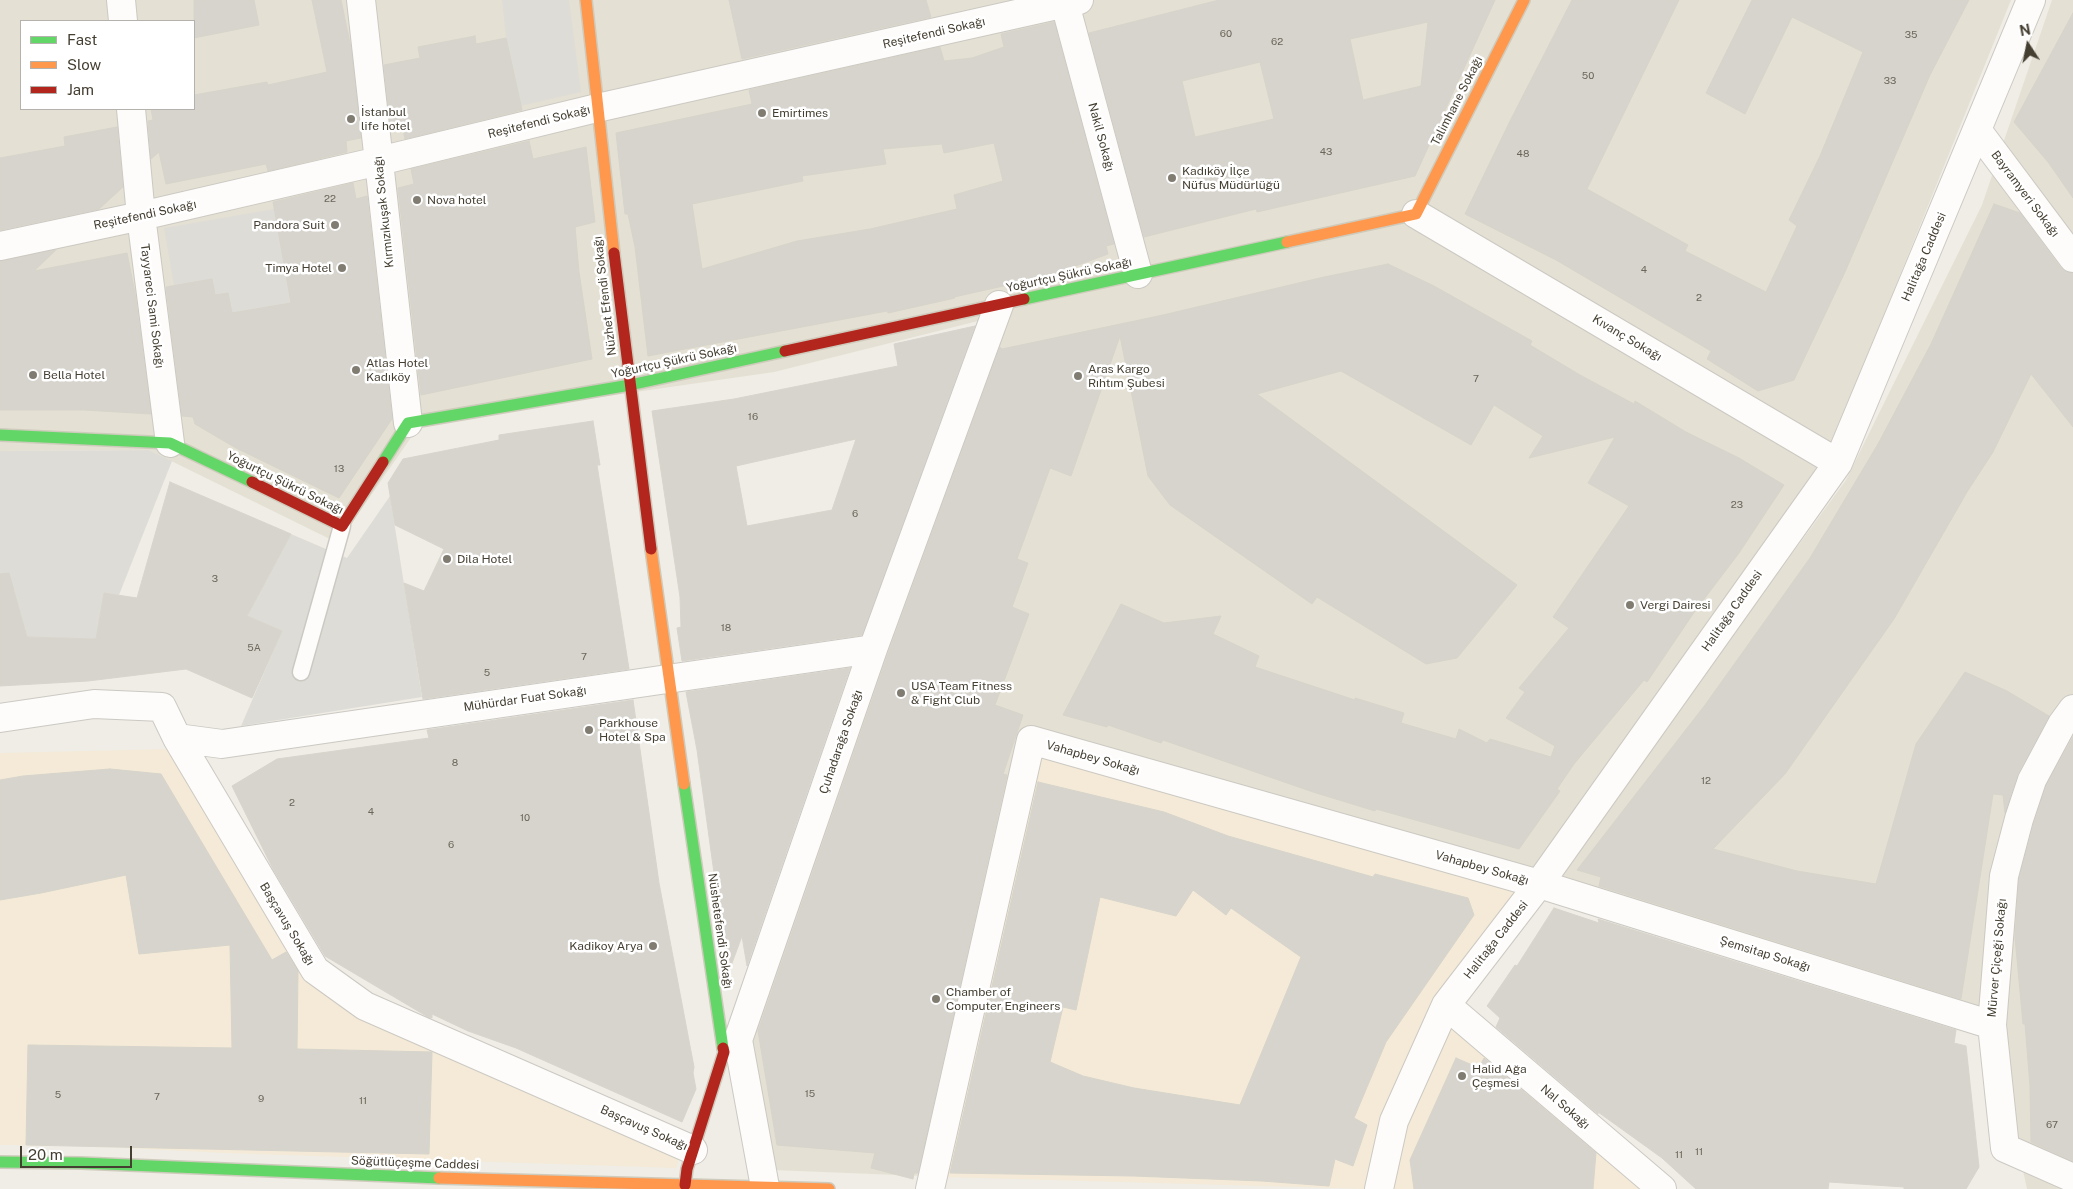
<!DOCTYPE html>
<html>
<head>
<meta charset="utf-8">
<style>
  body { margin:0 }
  #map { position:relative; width:2073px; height:1189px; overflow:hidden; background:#efede6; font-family:"Public Sans",sans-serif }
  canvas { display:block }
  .legend { position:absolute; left:20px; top:20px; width:175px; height:90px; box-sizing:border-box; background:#fff; border:1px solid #b5b2ad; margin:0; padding:6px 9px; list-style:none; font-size:15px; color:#453f32 }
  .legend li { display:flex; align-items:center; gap:10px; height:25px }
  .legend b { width:25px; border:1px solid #b5b2ad }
  .north { position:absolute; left:2003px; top:20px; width:50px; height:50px; -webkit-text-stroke:4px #fff; paint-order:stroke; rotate:349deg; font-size:14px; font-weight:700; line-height:20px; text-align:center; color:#453f32 }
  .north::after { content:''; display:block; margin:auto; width:18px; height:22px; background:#453f32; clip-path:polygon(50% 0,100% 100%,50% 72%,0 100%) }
  .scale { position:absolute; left:20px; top:1146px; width:112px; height:22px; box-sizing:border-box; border:2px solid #453f32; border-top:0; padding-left:6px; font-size:15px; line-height:18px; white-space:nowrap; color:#453f32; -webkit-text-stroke:4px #fff; paint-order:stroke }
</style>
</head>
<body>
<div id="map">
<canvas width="2073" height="1189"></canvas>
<ul class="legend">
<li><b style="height:6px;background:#63d668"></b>Fast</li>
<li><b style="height:6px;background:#ff974d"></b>Slow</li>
<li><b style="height:6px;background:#b3261e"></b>Jam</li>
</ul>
<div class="north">N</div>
<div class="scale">20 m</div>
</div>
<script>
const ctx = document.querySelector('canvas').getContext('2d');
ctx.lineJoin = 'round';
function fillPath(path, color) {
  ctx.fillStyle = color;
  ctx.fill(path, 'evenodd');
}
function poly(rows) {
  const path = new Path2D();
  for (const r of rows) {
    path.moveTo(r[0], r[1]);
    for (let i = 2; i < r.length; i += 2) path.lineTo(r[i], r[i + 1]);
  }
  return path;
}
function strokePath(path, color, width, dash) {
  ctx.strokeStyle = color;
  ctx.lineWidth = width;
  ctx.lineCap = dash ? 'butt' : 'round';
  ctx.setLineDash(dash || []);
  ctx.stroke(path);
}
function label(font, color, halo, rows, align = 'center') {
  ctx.font = font + ' "Public Sans",sans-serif';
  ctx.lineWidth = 5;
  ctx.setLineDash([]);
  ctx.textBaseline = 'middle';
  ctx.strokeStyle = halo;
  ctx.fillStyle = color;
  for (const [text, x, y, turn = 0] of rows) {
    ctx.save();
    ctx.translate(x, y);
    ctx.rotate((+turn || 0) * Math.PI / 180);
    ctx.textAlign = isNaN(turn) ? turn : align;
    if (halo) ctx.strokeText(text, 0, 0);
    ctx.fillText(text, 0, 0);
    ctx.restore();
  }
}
const residential = poly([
  [0,0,2011,0,1823,466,1533,871,923,1176,773,1170,748,1041,1006,314,774,372,421,423,338,543,149,450,0,451],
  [21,21,194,21,194,109,21,109],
  [2052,0,2073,0,2073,1180,2062,1189,2027,1189,1994,1037,1543,895,1846,480,1982,205]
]);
const commercial = poly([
  [171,749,307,978,680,1155,676,1168,225,1153,88,1146,0,1145,0,753],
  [1039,753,1521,889,1437,1001,1370,1189,943,1177],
  [1450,1021,1647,1189,1389,1189,1404,1125]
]);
const parking = poly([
  [502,0,569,0,581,92,521,106,506,38],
  [274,209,325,315,232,313,228,293,215,295,212,279,174,286,164,228],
  [149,450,172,461,119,595,104,593,96,639,27,637,14,590,0,588,0,451],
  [390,496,422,697,241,726,282,631,247,616,291,534,347,558]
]);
const building = poly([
  [194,0,254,0,259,25,194,38,194,0],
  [312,0,341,0,351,48,361,138,346,141,347,152,268,171,266,164,166,184,159,152,151,159,148,121,153,120,151,109,194,109,194,95,267,82,268,85,327,72,312,0],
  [729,0,926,0,931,17,742,59,729,0],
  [1219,0,1495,0,1415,176,1257,212,1256,209,1144,237,1089,33,1219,0],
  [1428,22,1421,86,1363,100,1350,39,1428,22],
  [1260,62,1274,119,1195,137,1182,81,1260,62],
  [1572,0,1679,0,1587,189,1688,245,1685,251,1766,292,1797,226,1789,220,1820,156,1863,52,1792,17,1745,114,1706,93,1752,0,1969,0,1930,75,1845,272,1794,380,1758,391,1707,359,1711,351,1556,260,1465,214,1511,119,1572,0],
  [2073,13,2073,198,2048,162,2014,122,2073,13],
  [1054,22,1114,244,1106,246,1108,254,1048,276,954,297,955,298,888,313,887,311,648,356,635,247,628,214,625,214,616,133,752,104,749,90,940,47,944,61,972,58,1004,47,1001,34,1054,22],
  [994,143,1003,181,954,195,957,209,870,229,797,241,702,269,692,204,803,181,802,176,886,164,883,149,942,144,944,153,994,143],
  [475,36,476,44,506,38,522,110,405,139,403,130,391,132,384,65,420,58,418,47,475,36],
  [117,127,123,187,99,209,0,230,0,158,65,146,64,137,117,127],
  [529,141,533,159,586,147,595,222,575,227,579,272,592,359,421,395,398,188,414,184,411,169,529,141],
  [353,183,356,199,367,196,392,419,339,498,236,448,195,424,193,417,182,416,166,287,212,279,215,295,228,293,232,313,291,303,273,202,353,183],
  [1994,204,2020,213,2060,267,2066,272,2073,273,2073,427,2031,374,1993,452,1967,492,1894,619,1785,774,1713,849,1797,871,1876,884,1916,744,1965,672,2007,691,2049,716,2018,773,2005,813,2003,795,1993,794,1961,999,1599,886,1601,877,1577,870,1705,705,1810,558,1878,444,1931,344,1994,204],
  [56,250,34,271,127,253,135,293,151,414,84,410,0,410,0,261,56,250],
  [1388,264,1434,286,1532,341,1530,345,1580,375,1634,404,1635,401,1686,432,1739,458,1784,485,1739,553,1695,611,1647,682,1644,680,1574,764,1557,789,1560,791,1519,849,1376,809,1375,811,1313,792,1163,740,1161,743,1108,725,1107,727,1063,715,1121,604,1164,623,1221,616,1213,634,1259,656,1255,667,1355,700,1355,698,1404,713,1401,723,1456,739,1459,729,1487,743,1490,739,1551,757,1555,746,1506,718,1525,692,1519,688,1569,628,1553,617,1629,506,1588,483,1615,437,1529,458,1543,436,1494,405,1471,445,1341,371,1257,394,1517,585,1457,658,1426,664,1317,597,1312,604,1170,505,1148,476,1120,336,1071,476,1050,468,1017,559,1028,563,1012,607,1029,614,995,705,1023,715,1003,774,1007,775,918,1173,914,1173,913,1179,871,1168,875,1153,777,1145,758,1031,888,654,1000,347,1002,349,1163,315,1324,277,1388,264],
  [975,326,862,635,682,661,677,628,681,627,680,597,652,411,734,399,898,366,894,344,975,326],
  [856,439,832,510,747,526,736,466,856,439],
  [593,421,600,465,597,465,629,669,423,699,404,583,424,591,444,549,395,525,388,483,403,459,499,440,499,435,593,421],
  [170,482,291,534,247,616,282,631,252,698,186,669,88,681,0,686,0,574,9,573,27,637,96,639,104,593,137,598,170,482],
  [850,668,747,966,742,936,728,974,697,750,686,692,850,668],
  [633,700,659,883,694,1067,693,1073,696,1089,682,1122,516,1048,468,1031,432,1014,432,1018,428,1017,325,956,273,869,232,786,277,759,429,738,427,730,633,700],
  [2073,737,2073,1161,2031,1142,2030,1086,2025,1024,2023,1024,2015,937,2019,879,2034,823,2046,786,2073,737],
  [110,769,161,774,272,960,286,952,298,971,297,1049,432,1052,429,1154,26,1145,28,1045,232,1048,230,945,139,954,126,875,41,893,0,900,0,780,23,776,110,769],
  [1038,782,1164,812,1228,836,1373,877,1375,874,1468,898,1474,915,1386,1042,1354,1118,1367,1125,1353,1166,1335,1159,1329,1186,1262,1181,1134,1176,950,1173,1038,782],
  [1193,890,1226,915,1231,908,1301,957,1240,1105,1134,1088,1083,1076,1050,1062,1063,1007,1076,1010,1100,897,1176,916,1193,890],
  [1554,908,1599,923,1598,919,1956,1030,1954,1043,1966,1046,1979,1167,1966,1189,1904,1189,1904,1187,1829,1182,1828,1189,1696,1189,1662,1158,1598,1112,1598,1114,1496,1027,1500,1018,1487,1006,1515,965,1517,966,1554,908],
  [1456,1058,1479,1068,1484,1058,1596,1153,1593,1189,1414,1189,1410,1160,1456,1058]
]);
const lane = poly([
  [301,672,342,526]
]);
const street = poly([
  [121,0,123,21],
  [361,0,408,423],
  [1064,0,1138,274],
  [131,109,141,216,170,443],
  [1977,130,2073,258],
  [1416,214,1838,463],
  [0,246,141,216,379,161,597,108,1079,0],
  [0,718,94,704,162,707,177,738,315,970,365,1006,693,1150],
  [177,738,222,744,873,649],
  [1446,1005,1662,1189],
  [2073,1178,2005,1148,1992,1025,2004,876,2019,819,2032,780,2062,724,2073,709],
  [765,1187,738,1040,873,649,999,305],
  [930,1189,1031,740,1539,884,1992,1025],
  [1379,1189,1394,1121,1446,1005,1539,884,1838,463,2031,0]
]);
const fast = poly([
  [1024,299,1287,242],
  [0,435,170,443,252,482],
  [383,462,408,423,630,385,785,351],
  [684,784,723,1048],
  [0,1162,81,1163,439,1178]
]);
const slow = poly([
  [586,0,614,253],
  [1287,242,1416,214,1524,0],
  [651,549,684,784],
  [439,1178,829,1189]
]);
const jam = poly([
  [614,253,651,549],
  [785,351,1024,299],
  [252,482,342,526,383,462],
  [685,1185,687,1169,724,1052,723,1048]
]);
const markers = [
  [762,113,5,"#807c71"],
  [351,119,5,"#807c71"],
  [1172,178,5,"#807c71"],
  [417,200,5,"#807c71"],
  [335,225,5,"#807c71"],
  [342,268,5,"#807c71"],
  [356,370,5,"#807c71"],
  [33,375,5,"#807c71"],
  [1078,376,5,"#807c71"],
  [447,559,5,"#807c71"],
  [1630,605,5,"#807c71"],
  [901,693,5,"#807c71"],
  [589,730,5,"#807c71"],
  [653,946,5,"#807c71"],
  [936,999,5,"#807c71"],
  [1462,1076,5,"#807c71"]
];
const numberNames = [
  ["60",1226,34],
  ["35",1911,35],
  ["62",1277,42],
  ["50",1588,76],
  ["33",1890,81],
  ["43",1326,152],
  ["48",1523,154],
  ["22",330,199],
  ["4",1644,270],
  ["2",1699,298],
  ["7",1476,379],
  ["16",753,417],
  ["13",339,469],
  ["23",1737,505],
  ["6",855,514],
  ["3",215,579],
  ["18",726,628],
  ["5A",254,648],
  ["7",584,657],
  ["5",487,673],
  ["8",455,763],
  ["12",1706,781],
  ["2",292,803],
  ["4",371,812],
  ["10",525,818],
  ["6",451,845],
  ["15",810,1094],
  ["5",58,1095],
  ["7",157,1097],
  ["9",261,1099],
  ["11",363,1101],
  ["67",2052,1125],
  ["11",1699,1152],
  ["11",1679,1155]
];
const streetNames = [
  ["Reşitefendi Sokağı",934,33,-13],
  ["Talimhane Sokağı",1457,101,-63],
  ["Reşitefendi Sokağı",539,122,-14],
  ["Nakil Sokağı",1101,137,75],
  ["Bayramyeri Sokağı",2025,194,53],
  ["Kırmızıkuşak Sokağı",384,212,-96],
  ["Reşitefendi Sokağı",145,215,-12],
  ["Halitağa Caddesi",1924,257,-67],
  ["Yoğurtçu Şükrü Sokağı",1069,275,-12],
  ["Nüzhet Efendi Sokağı",605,296,-97],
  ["Tayyareci Sami Sokağı",152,306,83],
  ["Kıvanç Sokağı",1627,338,31],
  ["Yoğurtçu Şükrü Sokağı",674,361,-12],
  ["Yoğurtçu Şükrü Sokağı",285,483,26],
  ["Halitağa Caddesi",1732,611,-55],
  ["Mühürdar Fuat Sokağı",525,699,-8],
  ["Çuhadarağa Sokağı",841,742,-71],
  ["Vahapbey Sokağı",1093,758,16],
  ["Vahapbey Sokağı",1482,868,16],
  ["Başçavuş Sokağı",287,924,59],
  ["Nüshetefendi Sokağı",720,931,82],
  ["Halitağa Caddesi",1496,940,-52],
  ["Şemsitap Sokağı",1765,954,17],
  ["Mürver Çiçeği Sokağı",1997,958,-85],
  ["Nal Sokağı",1565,1107,41],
  ["Başçavuş Sokağı",644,1128,24],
  ["Söğütlüçeşme Caddesi",415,1163,2]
];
const poiNames = [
  ["İstanbul",361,112],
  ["life hotel",361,126],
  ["Emirtimes",772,113],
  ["Kadıköy İlçe",1182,171],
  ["Nüfus Müdürlüğü",1182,185],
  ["Nova hotel",427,200],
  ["Pandora Suit",325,225,"right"],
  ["Timya Hotel",332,268,"right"],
  ["Atlas Hotel",366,363],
  ["Kadıköy",366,377],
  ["Aras Kargo",1088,369],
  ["Rıhtım Şubesi",1088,383],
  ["Bella Hotel",43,375],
  ["Dila Hotel",457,559],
  ["Vergi Dairesi",1640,605],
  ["USA Team Fitness",911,686],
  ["& Fight Club",911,700],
  ["Parkhouse",599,723],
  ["Hotel & Spa",599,737],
  ["Kadikoy Arya",643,946,"right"],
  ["Chamber of",946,992],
  ["Computer Engineers",946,1006],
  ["Halid Ağa",1472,1069],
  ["Çeşmesi",1472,1083]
];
fillPath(residential, '#e4e0d3');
fillPath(commercial, '#f4ead7');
fillPath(parking, '#dedcd6');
fillPath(building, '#d7d4cd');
strokePath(building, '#d7d4cc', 1);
strokePath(lane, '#cbc9c2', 19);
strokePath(street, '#cbc9c2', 30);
strokePath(fast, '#cfcbbc', 14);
strokePath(slow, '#cfcbbc', 14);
strokePath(jam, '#cfcbbc', 14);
strokePath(lane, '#fdfcfb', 16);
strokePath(street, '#fdfcfb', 28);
strokePath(fast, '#63d668', 11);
strokePath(slow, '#ff974d', 11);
strokePath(jam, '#b3261e', 11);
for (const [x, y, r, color] of markers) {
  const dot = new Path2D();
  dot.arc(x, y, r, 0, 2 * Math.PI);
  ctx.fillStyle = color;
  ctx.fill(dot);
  strokePath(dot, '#fff', 2);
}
label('10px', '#6b665a', null, numberNames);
label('12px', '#453f32', '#fff', streetNames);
label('12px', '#453f32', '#fff', poiNames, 'left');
</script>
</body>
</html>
